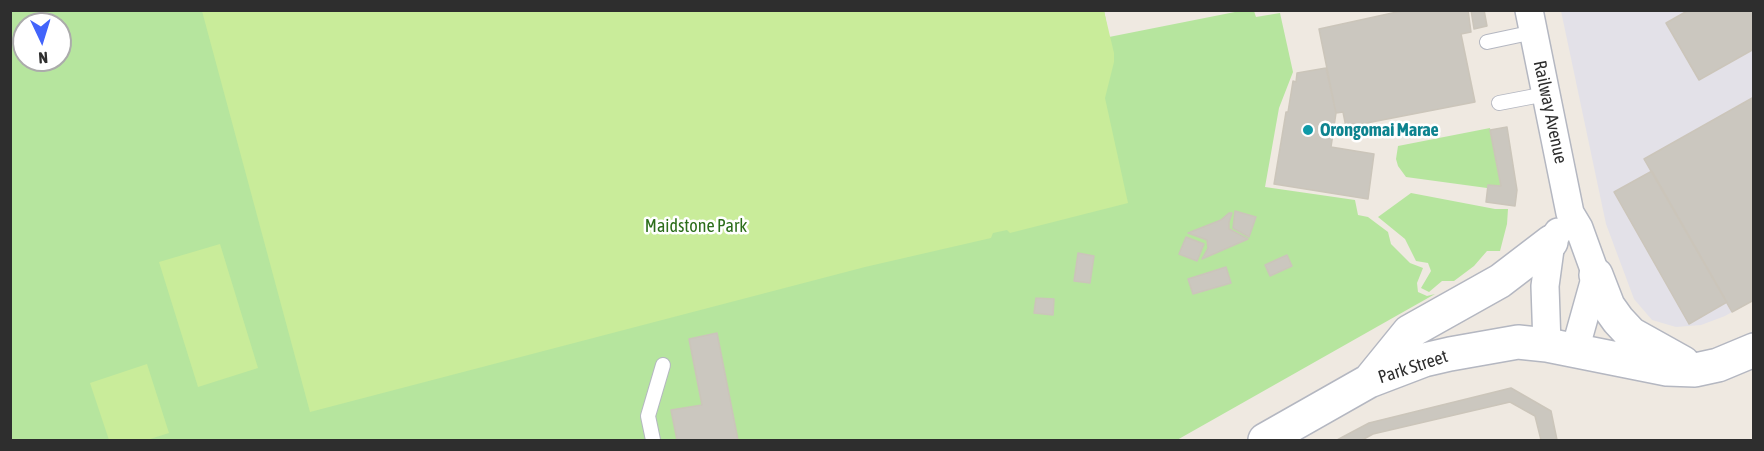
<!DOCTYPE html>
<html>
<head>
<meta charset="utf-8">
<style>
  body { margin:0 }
  #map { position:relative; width:1764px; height:451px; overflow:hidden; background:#efe9e1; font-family:"Asap Condensed",sans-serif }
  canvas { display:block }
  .frame { position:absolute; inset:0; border:12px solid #2e2e2e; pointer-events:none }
  .north { position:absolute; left:12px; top:12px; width:60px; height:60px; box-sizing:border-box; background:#fff; border:2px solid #ababab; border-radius:50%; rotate:176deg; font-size:16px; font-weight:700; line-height:24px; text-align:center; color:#2e2e2e }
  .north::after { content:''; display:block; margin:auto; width:21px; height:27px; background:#4264fb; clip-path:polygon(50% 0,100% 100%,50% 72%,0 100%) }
</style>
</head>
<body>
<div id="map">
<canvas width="1764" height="451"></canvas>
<div class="frame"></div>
<div class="north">N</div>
</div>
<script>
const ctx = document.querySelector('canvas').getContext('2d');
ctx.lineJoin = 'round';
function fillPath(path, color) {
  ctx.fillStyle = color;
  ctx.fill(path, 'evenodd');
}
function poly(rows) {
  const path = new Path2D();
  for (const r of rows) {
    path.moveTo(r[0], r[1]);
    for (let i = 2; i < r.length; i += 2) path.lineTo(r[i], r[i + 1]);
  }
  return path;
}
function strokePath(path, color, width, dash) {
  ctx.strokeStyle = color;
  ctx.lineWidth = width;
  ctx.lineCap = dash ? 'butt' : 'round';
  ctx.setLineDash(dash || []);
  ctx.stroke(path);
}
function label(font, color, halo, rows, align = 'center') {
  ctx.font = font + ' "Asap Condensed",sans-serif';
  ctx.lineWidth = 5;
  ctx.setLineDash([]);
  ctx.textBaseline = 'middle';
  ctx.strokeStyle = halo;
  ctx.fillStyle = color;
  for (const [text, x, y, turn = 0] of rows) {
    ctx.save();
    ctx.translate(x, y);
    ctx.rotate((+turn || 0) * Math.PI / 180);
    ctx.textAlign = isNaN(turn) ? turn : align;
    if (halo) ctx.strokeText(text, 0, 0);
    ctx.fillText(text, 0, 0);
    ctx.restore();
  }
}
const industrial = poly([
  [1561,11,1753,11,1753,300,1725,316,1701,325,1676,327,1652,320,1634,299,1606,224]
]);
const green = poly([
  [1104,10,1109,37,1240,11,1254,11,1256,17,1280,13,1293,72,1279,108,1265,187,1355,200,1358,215,1368,217,1388,232,1391,244,1410,263,1423,268,1417,283,1418,292,1427,296,1435,294,1177,440,11,440,10,11],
  [24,24,60,24,60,60,24,60],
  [1490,128,1501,186,1488,185,1487,188,1406,177,1398,166,1396,159,1398,146],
  [1411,193,1495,209,1508,209,1507,224,1500,251,1487,251,1474,266,1454,281,1442,281,1429,292,1421,288,1431,271,1428,263,1416,261,1405,239,1378,217]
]);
const pitch = poly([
  [202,11,1104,11,1114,53,1114,62,1105,98,1128,203,1010,233,1007,230,993,233,991,238,865,267,310,412],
  [220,244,258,368,198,387,159,262],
  [147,364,169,433,147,440,109,440,90,383]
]);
const building = poly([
  [1406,10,1468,10,1471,32,1461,34,1475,102,1346,127,1343,112,1336,113,1319,29,1406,10],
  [1471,10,1484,10,1487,26,1474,29,1471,10],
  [1689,10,1754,10,1754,49,1699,80,1666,23,1689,10],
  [1326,68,1336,113,1331,147,1374,154,1368,199,1274,184,1286,112,1288,112,1293,81,1296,82,1297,73,1326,68],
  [1754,97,1754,300,1732,312,1644,159,1754,97],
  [1507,127,1517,190,1515,206,1486,202,1488,185,1501,186,1490,130,1507,127],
  [1652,171,1727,302,1689,324,1614,192,1652,171],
  [1235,211,1256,217,1249,237,1233,228,1235,211],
  [1229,213,1232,213,1229,222,1229,229,1248,239,1202,259,1208,248,1207,240,1188,233,1221,220,1229,213],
  [1186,237,1204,244,1197,261,1179,254,1186,237],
  [1078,253,1094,256,1090,283,1074,281,1078,253],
  [1287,255,1292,266,1270,276,1265,265,1287,255],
  [1226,267,1231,283,1193,294,1188,279,1226,267],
  [1036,298,1054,299,1053,315,1034,313,1036,298],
  [717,333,738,440,677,440,671,410,702,405,689,339,717,333],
  [1511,388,1551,411,1557,440,1541,440,1535,416,1510,402,1373,434,1362,440,1337,440,1369,423,1511,388]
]);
const lane = poly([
  [1487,42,1534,32],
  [1499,103,1546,94],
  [653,440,648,416,663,365]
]);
const street = poly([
  [1529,10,1570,213,1579,228,1596,275,1575,350],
  [1547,345,1545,286,1551,242,1558,232]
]);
const secondary = poly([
  [1596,275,1608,306,1618,320,1631,334,1683,363],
  [1370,380,1409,332,1500,281,1551,242],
  [1265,440,1369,381,1424,360,1450,354,1518,342,1547,345,1667,369,1695,370,1718,365,1754,350]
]);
const markers = [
  [1308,130,6,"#0f9aa8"]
];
const streetNames = [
  ["Railway Avenue",1550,112,78],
  ["Park Street",1413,367,-18]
];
const cultureNames = [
  ["Orongomai Marae",1320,130]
];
const parkNames = [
  ["Maidstone Park",696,226]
];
fillPath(industrial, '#e3e1e8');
fillPath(green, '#b6e59e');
fillPath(pitch, '#c9ec9a');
fillPath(building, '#cbc7bf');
strokePath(building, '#cbc5ba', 1.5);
strokePath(lane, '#b4b7c1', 16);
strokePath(street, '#b4b7c1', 30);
strokePath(secondary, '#b4b7c1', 36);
strokePath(lane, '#fff', 14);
strokePath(street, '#fff', 27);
strokePath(secondary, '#fff', 33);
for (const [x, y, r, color] of markers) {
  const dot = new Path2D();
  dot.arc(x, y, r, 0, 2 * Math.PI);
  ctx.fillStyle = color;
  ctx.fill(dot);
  strokePath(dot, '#fff', 2);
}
label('18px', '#2e2e2e', '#fff', streetNames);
label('bold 18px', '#0d838f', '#fff', cultureNames, 'left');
label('18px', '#2c6e1b', '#fff', parkNames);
</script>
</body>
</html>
